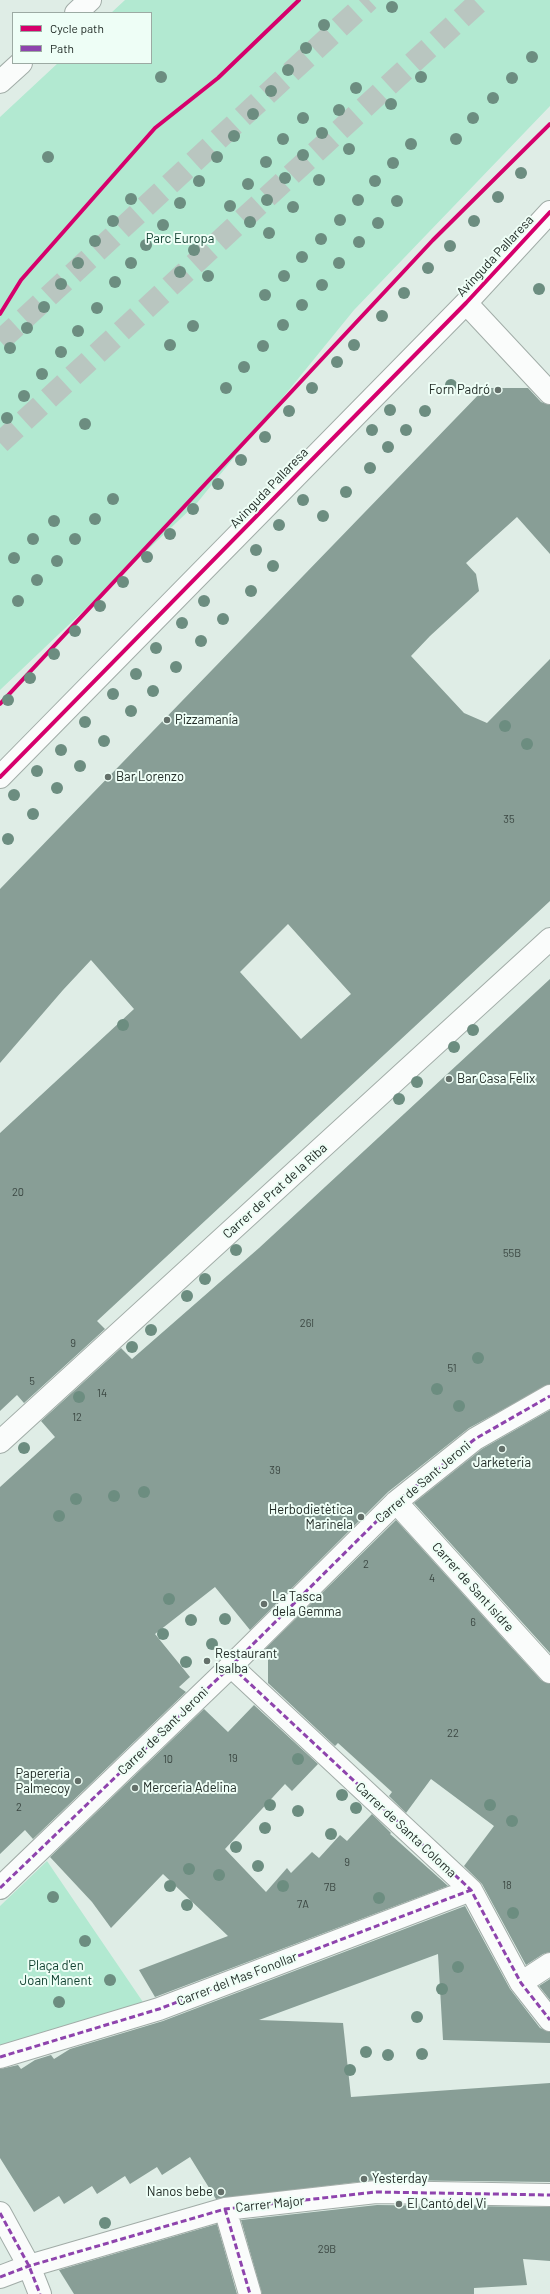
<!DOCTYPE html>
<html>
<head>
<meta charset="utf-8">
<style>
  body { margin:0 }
  #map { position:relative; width:550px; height:2294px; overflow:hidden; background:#dfede6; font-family:Barlow,sans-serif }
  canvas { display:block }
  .legend { position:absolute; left:12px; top:12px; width:140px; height:52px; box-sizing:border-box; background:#eefef6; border:1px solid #9caaa3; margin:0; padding:5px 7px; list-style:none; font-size:12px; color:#222c27 }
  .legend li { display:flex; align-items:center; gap:8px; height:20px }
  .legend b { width:20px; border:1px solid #9caaa3 }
</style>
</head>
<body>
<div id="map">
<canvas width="550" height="2294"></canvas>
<ul class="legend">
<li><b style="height:5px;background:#d6006c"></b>Cycle path</li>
<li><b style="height:5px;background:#8e44ad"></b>Path</li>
</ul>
</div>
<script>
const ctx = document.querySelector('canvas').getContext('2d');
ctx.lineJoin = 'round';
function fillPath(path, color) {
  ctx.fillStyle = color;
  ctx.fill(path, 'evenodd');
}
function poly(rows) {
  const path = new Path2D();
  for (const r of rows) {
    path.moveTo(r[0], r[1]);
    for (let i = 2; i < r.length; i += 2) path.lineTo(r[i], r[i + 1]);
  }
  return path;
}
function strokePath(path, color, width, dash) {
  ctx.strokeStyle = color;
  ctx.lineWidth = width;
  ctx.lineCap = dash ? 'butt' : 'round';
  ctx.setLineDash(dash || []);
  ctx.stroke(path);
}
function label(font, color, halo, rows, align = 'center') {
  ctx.font = font + ' Barlow,sans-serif';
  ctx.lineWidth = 4;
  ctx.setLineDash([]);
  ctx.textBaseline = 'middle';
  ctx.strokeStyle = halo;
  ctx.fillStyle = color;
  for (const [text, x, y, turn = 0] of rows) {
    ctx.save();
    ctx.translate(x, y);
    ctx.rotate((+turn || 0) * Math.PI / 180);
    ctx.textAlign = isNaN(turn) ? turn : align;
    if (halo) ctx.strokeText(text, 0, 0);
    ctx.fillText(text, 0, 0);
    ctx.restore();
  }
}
const green = poly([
  [125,0,550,0,550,106,354,310,197,503,0,690,0,117,58,63,151,63,151,13,111,13],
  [47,1861,145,2005,0,2049,0,1906]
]);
const building = poly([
  [485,388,528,388,541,402,550,405,550,554,517,517,466,563,476,574,479,591,430,636,411,656,464,713,487,723,550,659,550,901,97,1321,105,1329,24,1403,17,1395,0,1411,0,1133,134,1009,91,960,63,990,0,1063,0,889],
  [288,924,351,994,301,1039,240,972],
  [550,979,550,1384,469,1428,388,1492,250,1630,215,1587,155,1634,190,1677,179,1687,186,1692,33,1839,25,1830,0,1854,0,1487,55,1437,41,1421,121,1348,132,1359,259,1248],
  [550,1410,550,1653,414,1503,482,1449],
  [396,1520,541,1680,550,1684,550,1952,543,1954,526,1965,482,1884,464,1866,494,1826,431,1779,406,1813,389,1796,392,1792,338,1743,335,1746,268,1683,268,1653,265,1649],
  [254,1705,318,1764,292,1791,285,1784,225,1849,266,1892,287,1868,291,1873,312,1852,319,1858,340,1835,347,1841,372,1814,391,1833,390,1834,448,1886,155,1997,139,1970,228,1936,163,1874,111,1928,92,1902,50,1857,204,1709,228,1732],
  [465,1906,510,1989,540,2028,550,2032,550,2043,443,2040,438,1954,259,2020,343,2023,351,2097,550,2083,550,2182,376,2180,216,2199,190,2157,162,2175,157,2167,130,2184,125,2176,97,2194,92,2186,64,2204,59,2196,34,2212,0,2158,0,2069,18,2065,21,2069,35,2060,51,2055,54,2059,70,2049,163,2021],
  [550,1979,550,2000,539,1986],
  [377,2205,550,2207,550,2261,523,2259,527,2285,474,2288,474,2294,262,2294,241,2220],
  [217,2224,237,2294,74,2294,59,2270]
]);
const highwayTunnel = poly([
  [0,341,369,0],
  [0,443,481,0]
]);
const minor = poly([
  [76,13,90,0],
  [0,82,21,63],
  [466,303,550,393],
  [0,777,466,303,550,212],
  [0,1442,550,939],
  [396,1502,550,1672],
  [231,1666,471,1890,521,1983,550,2020],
  [0,1888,231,1666,396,1502,475,1439,550,1396],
  [521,1983,550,1964],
  [0,2057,159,2009,471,1890],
  [225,2209,250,2294],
  [0,2213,29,2266,40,2294],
  [0,2277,29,2266,225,2209,376,2192,550,2195]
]);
const quiet = poly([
  [231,1666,471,1890,521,1983,550,2020],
  [0,1888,231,1666,396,1502,475,1439,550,1396],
  [0,2057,159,2009,471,1890],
  [225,2209,250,2294],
  [0,2213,29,2266,40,2294],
  [0,2277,29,2266,225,2209,376,2192,550,2195]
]);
const cycleway = poly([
  [0,314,21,280,155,128,218,78,299,0],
  [0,704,433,240,550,124],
  [0,777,466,303,550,212]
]);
const trees = [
  [392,7],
  [324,25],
  [306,48],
  [532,57],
  [288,70],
  [161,77],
  [421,77],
  [512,78],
  [356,88],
  [271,91],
  [493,98],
  [391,104],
  [339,110],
  [253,114],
  [303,118],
  [473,118],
  [322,133],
  [234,136],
  [283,139],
  [456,139],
  [411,144],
  [349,149],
  [303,155],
  [48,157],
  [217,157],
  [266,162],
  [393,163],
  [521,173],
  [285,178],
  [319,180],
  [199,181],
  [375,181],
  [248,184],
  [498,197],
  [131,199],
  [267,200],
  [358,200],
  [397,201],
  [180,203],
  [230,206],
  [293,207],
  [340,220],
  [113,221],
  [474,221],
  [250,222],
  [378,223],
  [163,225],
  [269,233],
  [321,239],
  [95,241],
  [359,242],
  [146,245],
  [450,246],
  [194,250],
  [302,257],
  [78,263],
  [131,263],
  [339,263],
  [428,268],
  [180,272],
  [208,276],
  [284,276],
  [115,282],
  [61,284],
  [322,285],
  [539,289],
  [404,293],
  [265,295],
  [302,305],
  [44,307],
  [97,308],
  [382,316],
  [283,325],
  [193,326],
  [27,328],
  [78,331],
  [170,345],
  [354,345],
  [263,346],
  [10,348],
  [61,352],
  [337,362],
  [244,367],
  [42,374],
  [451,385],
  [226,388],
  [312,388],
  [24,396],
  [390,410],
  [289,411],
  [425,411],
  [7,418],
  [85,424],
  [372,430],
  [406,430],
  [265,437],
  [388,447],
  [241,460],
  [370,468],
  [218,484],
  [346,492],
  [113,499],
  [303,500],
  [193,509],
  [323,516],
  [95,519],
  [54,521],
  [279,525],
  [170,534],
  [33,539],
  [75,539],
  [256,550],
  [147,557],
  [14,558],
  [57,561],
  [273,566],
  [37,580],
  [123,582],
  [251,591],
  [18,601],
  [204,601],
  [100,606],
  [223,619],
  [182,623],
  [75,631],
  [201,641],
  [156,648],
  [54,654],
  [176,667],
  [136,674],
  [30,678],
  [153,691],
  [113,694],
  [8,700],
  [131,711],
  [85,722],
  [505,726],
  [104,741],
  [527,744],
  [61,750],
  [80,766],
  [37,771],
  [57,788],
  [14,795],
  [33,814],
  [8,839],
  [123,1025],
  [473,1030],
  [454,1047],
  [417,1082],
  [399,1099],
  [236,1250],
  [205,1279],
  [187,1296],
  [151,1330],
  [132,1347],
  [478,1358],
  [437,1389],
  [79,1397],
  [459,1406],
  [24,1448],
  [144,1492],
  [114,1496],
  [76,1499],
  [59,1516],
  [169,1599],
  [225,1619],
  [191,1620],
  [163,1634],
  [212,1644],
  [186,1662],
  [298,1759],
  [342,1795],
  [270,1805],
  [490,1805],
  [356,1808],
  [298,1811],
  [512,1821],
  [265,1828],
  [331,1834],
  [236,1847],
  [258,1866],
  [189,1869],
  [219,1875],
  [170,1886],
  [283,1886],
  [53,1897],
  [379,1898],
  [187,1905],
  [513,1913],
  [85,1941],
  [458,1967],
  [110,1980],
  [442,1989],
  [59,2002],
  [417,2017],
  [366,2052],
  [422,2054],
  [388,2055],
  [350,2070],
  [105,2223]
];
const markers = [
  [498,390,4,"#64706a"],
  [167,720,4,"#64706a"],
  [108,777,4,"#64706a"],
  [449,1079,4,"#64706a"],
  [502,1449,4,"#64706a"],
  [361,1517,4,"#64706a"],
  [264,1604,4,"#64706a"],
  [207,1661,4,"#64706a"],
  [78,1781,4,"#64706a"],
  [135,1788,4,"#64706a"],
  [364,2179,4,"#64706a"],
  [221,2192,4,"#64706a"],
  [399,2204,4,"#64706a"]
];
const numberNames = [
  ["35",509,819],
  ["20",18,1192],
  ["55B",512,1253],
  ["26I",307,1323],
  ["9",73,1343],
  ["51",452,1368],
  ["5",32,1381],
  ["14",102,1393],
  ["12",77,1417],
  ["39",275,1470],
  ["2",366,1564],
  ["4",432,1578],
  ["6",473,1622],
  ["22",453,1733],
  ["19",233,1758],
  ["10",168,1759],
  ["2",19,1807],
  ["9",347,1862],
  ["18",507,1885],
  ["7B",330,1887],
  ["7A",303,1904],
  ["29B",327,2249]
];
const parkNames = [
  ["Parc Europa",180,239],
  ["Plaça d'en",56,1966],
  ["Joan Manent",56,1981]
];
const streetNames = [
  ["Avinguda Pallaresa",495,256,-47],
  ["Avinguda Pallaresa",269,488,-46],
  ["Carrer de Prat de la Riba",275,1191,-42],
  ["Carrer de Sant Jeroni",423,1482,-40],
  ["Carrer de Sant Isidre",473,1587,48],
  ["Carrer de Sant Jeroni",163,1731,-44],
  ["Carrer de Santa Coloma",406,1830,43],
  ["Carrer del Mas Fonollar",237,1979,-21],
  ["Carrer Major",270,2204,-6]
];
const poiNames = [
  ["Forn Padró",490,390,"right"],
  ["Pizzamanía",175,720],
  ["Bar Lorenzo",116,777],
  ["Bar Casa Felix",457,1079],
  ["Jarketeria",502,1463,"center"],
  ["Herbodietètica",353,1510,"right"],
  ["Marinela",353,1525,"right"],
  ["La Tasca",272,1597],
  ["dela Gemma",272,1612],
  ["Restaurant",215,1654],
  ["Isalba",215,1669],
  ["Papereria",70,1774,"right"],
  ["Palmecoy",70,1789,"right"],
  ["Merceria Adelina",143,1788],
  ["Yesterday",372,2179],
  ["Nanos bebe",213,2192,"right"],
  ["El Cantó del Vi",407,2204]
];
fillPath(green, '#b2e9d1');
fillPath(building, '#889e96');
strokePath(highwayTunnel, '#b9c6c0', 22, [22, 11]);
strokePath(minor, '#a1aca7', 24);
strokePath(minor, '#fafcfb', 22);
strokePath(quiet, '#8e44ad', 3, [6, 3]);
strokePath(cycleway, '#d6006c', 4);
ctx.fillStyle = '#6c8d80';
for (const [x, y] of trees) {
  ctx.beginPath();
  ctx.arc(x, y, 6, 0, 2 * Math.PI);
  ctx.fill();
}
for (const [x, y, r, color] of markers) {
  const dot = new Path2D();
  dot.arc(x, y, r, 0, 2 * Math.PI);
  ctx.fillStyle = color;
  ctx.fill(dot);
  strokePath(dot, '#eefef6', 1.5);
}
label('11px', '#3c4843', null, numberNames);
label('13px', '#0d3e2d', '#eefef6', parkNames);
label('13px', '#222c27', '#eefef6', streetNames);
label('13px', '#222c27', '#eefef6', poiNames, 'left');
</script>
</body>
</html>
